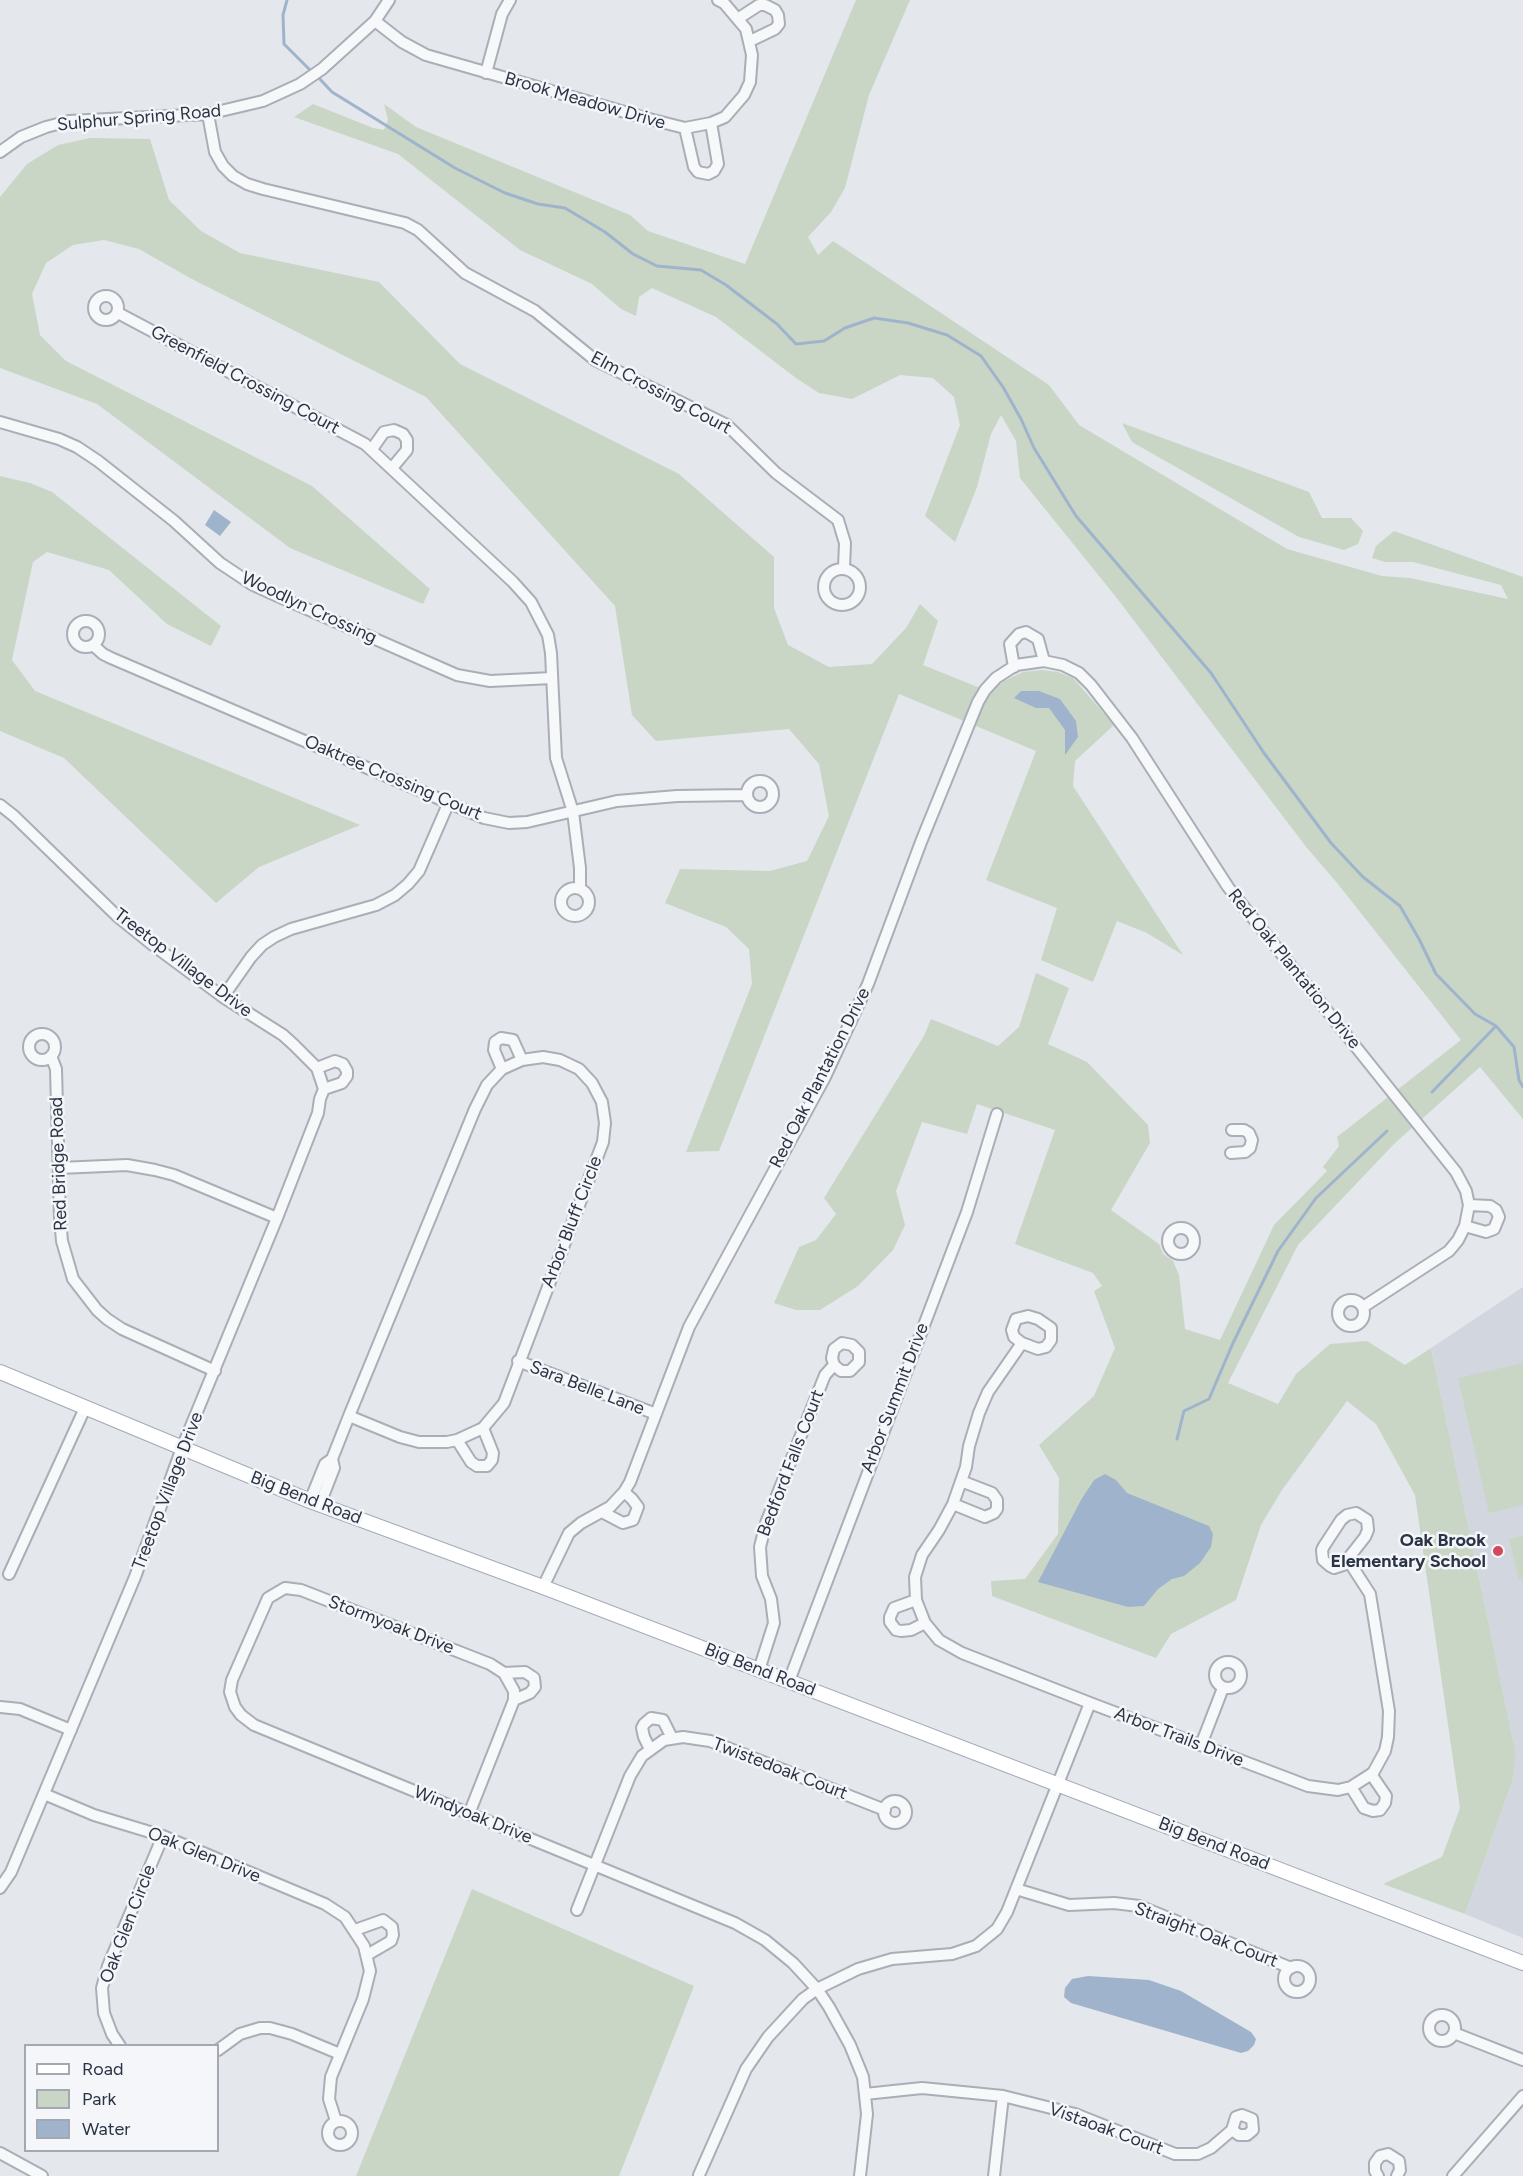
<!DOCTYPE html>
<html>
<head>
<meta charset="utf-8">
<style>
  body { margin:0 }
  #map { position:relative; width:1523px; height:2176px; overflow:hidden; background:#e4e7ec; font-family:Figtree,sans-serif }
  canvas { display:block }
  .legend { position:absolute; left:24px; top:2044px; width:195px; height:108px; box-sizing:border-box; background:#f4f6f9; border:2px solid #a4a8b1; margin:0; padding:8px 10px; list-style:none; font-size:18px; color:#2b3445 }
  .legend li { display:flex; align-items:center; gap:12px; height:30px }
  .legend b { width:30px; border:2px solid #a4a8b1 }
</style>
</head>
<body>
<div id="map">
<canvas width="1523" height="2176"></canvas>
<ul class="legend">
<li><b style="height:8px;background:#fff"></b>Road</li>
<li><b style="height:16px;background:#c9d6c5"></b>Park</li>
<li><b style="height:16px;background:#9fb4cc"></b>Water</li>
</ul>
</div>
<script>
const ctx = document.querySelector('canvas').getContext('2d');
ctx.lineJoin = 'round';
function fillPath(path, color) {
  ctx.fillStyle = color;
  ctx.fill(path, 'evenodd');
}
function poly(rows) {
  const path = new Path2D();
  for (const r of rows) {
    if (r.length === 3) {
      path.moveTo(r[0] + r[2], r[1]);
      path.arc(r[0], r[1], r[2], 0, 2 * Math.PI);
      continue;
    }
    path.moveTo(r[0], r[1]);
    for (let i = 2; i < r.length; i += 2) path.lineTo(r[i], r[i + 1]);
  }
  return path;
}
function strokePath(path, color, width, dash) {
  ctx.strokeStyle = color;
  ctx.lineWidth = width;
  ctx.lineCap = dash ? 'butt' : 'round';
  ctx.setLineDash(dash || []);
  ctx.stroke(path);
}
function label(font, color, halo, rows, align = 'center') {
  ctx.font = font + ' Figtree,sans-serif';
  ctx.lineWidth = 5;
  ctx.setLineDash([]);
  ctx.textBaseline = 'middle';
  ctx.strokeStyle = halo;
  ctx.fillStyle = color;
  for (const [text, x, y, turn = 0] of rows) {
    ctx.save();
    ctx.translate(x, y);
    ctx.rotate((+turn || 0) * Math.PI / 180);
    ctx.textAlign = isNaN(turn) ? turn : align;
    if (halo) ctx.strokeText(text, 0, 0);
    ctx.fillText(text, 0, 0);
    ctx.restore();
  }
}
const built = poly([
  [1523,1287,1523,1938,1465,1914,1512,1782,1516,1755,1431,1348]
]);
const green = poly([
  [856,0,910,0,869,95,845,188,831,212,808,237,818,255,833,241,1049,385,1079,425,1287,549,1382,576,1410,578,1508,599,1501,585,1413,562,1385,562,1372,558,1376,546,1394,531,1523,577,1523,1119,1480,1067,1394,1144,1298,1245,1228,1383,1278,1404,1296,1374,1330,1344,1367,1341,1405,1365,1431,1348,1516,1755,1512,1782,1465,1914,1383,1884,1442,1857,1460,1808,1415,1495,1376,1424,1347,1401,1282,1490,1261,1525,1236,1600,1171,1634,1156,1658,992,1596,991,1581,1025,1579,1058,1534,1059,1478,1039,1445,1094,1396,1115,1348,1094,1291,1102,1286,1093,1273,1015,1244,1055,1130,977,1104,967,1134,922,1122,896,1191,905,1225,893,1250,858,1286,820,1310,796,1310,774,1303,799,1247,816,1240,836,1214,824,1198,924,1036,931,1019,998,1046,1019,1027,1036,973,1069,988,1048,1044,1087,1062,1148,1125,1150,1143,1111,1210,1159,1244,1163,1254,1173,1261,1179,1275,1185,1329,1220,1340,1274,1225,1327,1171,1323,1167,1339,1146,1337,1137,1461,1040,1338,884,1307,848,1116,597,1020,478,1016,441,1001,415,991,434,977,487,955,542,925,516,960,425,954,397,933,378,900,375,852,399,819,393,796,378,716,317,652,288,639,297,636,316,621,309,592,284,520,250,398,154,294,117,313,104,373,128,384,130,388,120,384,104,416,127,630,215,648,231,745,264],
  [90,138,150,139,169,200,201,231,240,253,379,282,460,364,679,474,774,557,774,608,788,645,829,667,872,664,906,628,920,604,938,621,923,665,990,692,1004,681,1023,672,1042,670,1058,672,1073,678,1114,725,1075,761,1073,786,1183,955,1147,933,1117,921,1093,982,1041,960,1057,908,986,880,1036,751,899,694,719,1151,686,1152,752,984,749,949,726,927,665,903,680,869,770,871,807,861,829,816,819,764,789,729,656,741,632,715,615,606,426,397,190,278,139,249,104,240,73,245,46,263,32,294,40,335,66,361,312,486,430,589,423,604,290,548,97,404,0,368,0,197,27,164,58,145],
  [1122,423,1309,492,1322,518,1351,518,1363,531,1358,544,1344,550,1299,537,1132,442],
  [0,476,30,483,52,492,221,626,211,646,167,624,109,570,47,552,33,562,12,660,35,691,360,825,259,867,216,903,64,758,0,731],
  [1523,1363,1523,1505,1489,1513,1458,1378],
  [1523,1536,1523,1579,1519,1580,1509,1539],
  [472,1889,694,1986,619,2176,356,2176]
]);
const water = poly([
  [214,510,231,522,220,536,205,525],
  [1021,691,1039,691,1060,699,1076,721,1078,737,1065,755,1065,730,1049,708,1036,708,1014,698],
  [1105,1474,1116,1480,1127,1493,1209,1526,1213,1534,1211,1547,1200,1563,1184,1576,1172,1579,1158,1589,1144,1606,1128,1607,1038,1582,1081,1500,1094,1480],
  [1088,1976,1149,1980,1181,1991,1251,2032,1256,2039,1254,2045,1248,2051,1241,2053,1071,2003,1064,1997,1065,1988,1072,1979]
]);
const stream = poly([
  [287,0,283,15,284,44,312,72],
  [317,76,332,92,455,168,505,193,538,204,565,208,605,232,633,254,657,266,701,270,726,285,777,324,796,344,824,341,845,328,874,318,908,323,947,335,981,356,1003,387,1021,419,1034,448,1076,516,1211,673,1264,753,1331,843,1363,877,1400,906,1419,939,1436,974,1475,1014,1496,1026,1514,1047,1519,1080,1523,1087],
  [1432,1092,1496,1026],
  [1177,1439,1184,1411,1209,1399,1233,1343,1278,1251,1316,1198,1387,1131]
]);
const minor = poly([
  [739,18,759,5,765,5,775,10,778,15,779,24,775,29,750,41],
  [375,21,402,42,426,55,649,119,685,128,711,123,725,117,744,95,750,82,752,55,746,29,724,3,718,0],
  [486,73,502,14,510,0],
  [208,114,215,152,223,166,233,176,247,184,263,189,405,223,418,230,465,273,535,311,595,360,727,425,776,473,838,520,845,543,844,568],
  [685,128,694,167,698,172,708,174,714,171,718,164,711,123],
  [0,152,21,137,46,127,69,121,208,114,263,101,300,84,322,69,375,21,389,0],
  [106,308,12],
  [118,313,365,444,513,582,531,602,548,635,551,653,556,758,573,812,580,868,580,889],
  [0,422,59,439,77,447,98,461,174,521,220,563,253,585,275,595,457,675,490,681,552,678],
  [372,449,384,432,394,430,403,434,407,440,407,450,392,468],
  [842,587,18],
  [86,634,13],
  [93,645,103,654,111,658,484,818,509,823,527,822,617,801,677,796,746,795],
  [1014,667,1010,644,1019,634,1026,632,1038,639,1044,661],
  [760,794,13],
  [0,805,14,816,117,916,153,945,223,997,283,1035,294,1045,317,1068,324,1089,320,1099,318,1113,277,1218,182,1448,135,1577,11,1872,0,1888],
  [575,902,14],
  [223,997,251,957,262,945,274,937,291,929,376,905,395,895,408,884,419,871,449,802],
  [42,1047,13],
  [51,1056,56,1069,60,1218,62,1241,73,1279,97,1310,107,1319,122,1329,215,1371],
  [317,1068,335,1061,343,1064,347,1071,347,1076,342,1083,324,1089],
  [502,1069,494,1050,495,1042,501,1038,513,1040,522,1060],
  [1231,1153,1245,1152,1250,1148,1252,1140,1249,1133,1244,1130,1232,1130],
  [60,1168,127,1165,155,1170,174,1175,277,1218],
  [1465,1226,1486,1232,1494,1229,1499,1217,1496,1210,1490,1206,1469,1205],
  [1181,1241,13],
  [1351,1313,13],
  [1028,1316,1038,1319,1051,1328,1051,1340,1046,1347,1038,1349,1022,1343,1014,1337,1012,1330,1016,1319,1028,1316],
  [1022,1343,988,1392,979,1413,969,1446,966,1467,953,1504,939,1530,922,1555,915,1577,916,1600,925,1623,939,1640,962,1653,1090,1703],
  [518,1361,656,1414],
  [457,1440,471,1462,477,1466,487,1466,492,1460,493,1453,483,1428],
  [310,1501,325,1464,332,1459,349,1416,475,1109,487,1085,502,1069,522,1060,543,1057,560,1060,579,1069,592,1083,602,1102,605,1123,603,1142,504,1403,483,1428,457,1440,447,1442,419,1442,400,1437,349,1416],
  [320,1504,334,1468,332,1459],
  [953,1504,985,1517,994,1513,997,1509,997,1500,992,1493,961,1481],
  [602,1512,623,1523,633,1520,638,1507,632,1499,624,1492],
  [1356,1513,1367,1520,1368,1530,1365,1537,1343,1565,1334,1568,1330,1566,1323,1560,1322,1550,1324,1546,1341,1520,1347,1515,1356,1513],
  [9,1574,85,1408],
  [543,1587,569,1533,581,1523,610,1507,624,1492,630,1482,689,1327,825,1077,868,984,921,842,978,702,985,690,996,678,1016,665,1044,661,1063,665,1079,673,1091,685,1132,738,1228,887,1456,1172,1466,1191,1469,1205,1465,1226,1458,1240,1449,1251,1363,1307],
  [916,1600,894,1608,890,1617,890,1622,896,1630,901,1631,911,1630,925,1623],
  [1228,1675,13],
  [759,1670,774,1623,771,1599,762,1576,760,1547,766,1523,825,1375,834,1365,841,1371,850,1371,859,1362,859,1352,852,1345,842,1343,834,1349,832,1358,834,1365],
  [504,1673,525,1672,534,1678,535,1687,530,1693,514,1700],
  [789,1681,967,1212,997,1114],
  [0,1707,20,1709,71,1730],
  [1201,1745,1223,1688],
  [650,1749,644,1737,642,1728,644,1724,651,1718,663,1720,672,1738],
  [1351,1787,1364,1808,1373,1811,1380,1810,1385,1803,1386,1796,1371,1774],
  [44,1794,94,1815,163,1836,325,1904,345,1917,364,1946,370,1971,363,1999,331,2077,329,2099,336,2121],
  [895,1812,11],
  [469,1814,514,1700,514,1691,504,1673,490,1664,301,1590,285,1588,268,1598,232,1680,230,1692,235,1707,241,1715,254,1725,735,1923,765,1940,793,1963,817,1989,829,2007,850,2045,863,2077,867,2114,860,2176],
  [1016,1889,1069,1905,1114,1903,1139,1906,1291,1968],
  [577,1910,630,1776,642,1756,664,1740,683,1737,710,1741,885,1810],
  [355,1930,383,1920,392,1927,393,1935,391,1941,367,1955],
  [1297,1979,13],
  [1442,2028,13],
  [1454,2033,1523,2060],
  [120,2046,112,2034,104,2013,102,1988,108,1966,163,1836],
  [218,2050,240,2034,260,2028,270,2028,292,2034,340,2054],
  [865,2094,922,2088,1003,2096,1075,2114,1175,2154,1198,2154,1211,2148,1232,2130,1236,2117,1242,2115,1252,2119,1253,2130,1247,2135,1239,2135,1232,2130],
  [340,2133,12],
  [0,2153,42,2176],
  [699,2175,746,2069,768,2037,803,1999,817,1989,858,1969,892,1959,952,1954,976,1946,997,1929,1007,1912,1090,1703,1308,1786,1338,1790,1351,1787,1373,1773,1385,1751,1388,1737,1389,1711,1370,1594,1348,1560],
  [994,2176,1003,2096],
  [1378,2176,1375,2171,1375,2163,1380,2156,1388,2154,1399,2161,1400,2170,1397,2176],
  [1453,2176,1523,2096]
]);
const major = poly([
  [0,1372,310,1501,543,1587,1523,1963]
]);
const markers = [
  [1498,1551,6,"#d1495b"]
];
const streetNames = [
  ["Brook Meadow Drive",585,101,16],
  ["Sulphur Spring Road",139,118,-5],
  ["Greenfield Crossing Court",245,380,28],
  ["Elm Crossing Court",661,393,28],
  ["Woodlyn Crossing",309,608,25],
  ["Oaktree Crossing Court",393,778,23],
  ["Treetop Village Drive",183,963,37],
  ["Red Oak Plantation Drive",1294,969,51],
  ["Red Oak Plantation Drive",820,1078,-63],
  ["Red Bridge Road",59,1164,-92],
  ["Arbor Bluff Circle",572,1222,-69],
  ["Sara Belle Lane",587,1388,21],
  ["Arbor Summit Drive",895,1398,-69],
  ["Bedford Falls Court",791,1463,-69],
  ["Treetop Village Drive",168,1491,-69],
  ["Big Bend Road",306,1498,21],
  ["Stormyoak Drive",391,1625,21],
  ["Big Bend Road",760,1670,21],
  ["Arbor Trails Drive",1179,1737,21],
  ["Twistedoak Court",780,1769,21],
  ["Windyoak Drive",473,1815,22],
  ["Big Bend Road",1214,1844,21],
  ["Oak Glen Drive",204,1855,22],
  ["Oak Glen Circle",128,1924,-69],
  ["Straight Oak Court",1206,1935,21],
  ["Vistaoak Court",1106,2129,20]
];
const poiNames = [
  ["Oak Brook",1486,1541],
  ["Elementary School",1486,1562]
];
fillPath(built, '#d2d6de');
fillPath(green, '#c9d6c5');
fillPath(water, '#9fb4cc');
strokePath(stream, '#9fb4cc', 3);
strokePath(minor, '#a9aeb7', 14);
strokePath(major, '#a3abb8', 16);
strokePath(minor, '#f7f8fa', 10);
strokePath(major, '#fff', 14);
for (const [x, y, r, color] of markers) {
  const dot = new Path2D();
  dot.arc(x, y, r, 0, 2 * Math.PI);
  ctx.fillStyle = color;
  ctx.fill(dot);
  strokePath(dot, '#f4f6f9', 2);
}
label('18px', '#2b3445', '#f4f6f9', streetNames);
label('bold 18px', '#2b3445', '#f4f6f9', poiNames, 'right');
</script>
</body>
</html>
